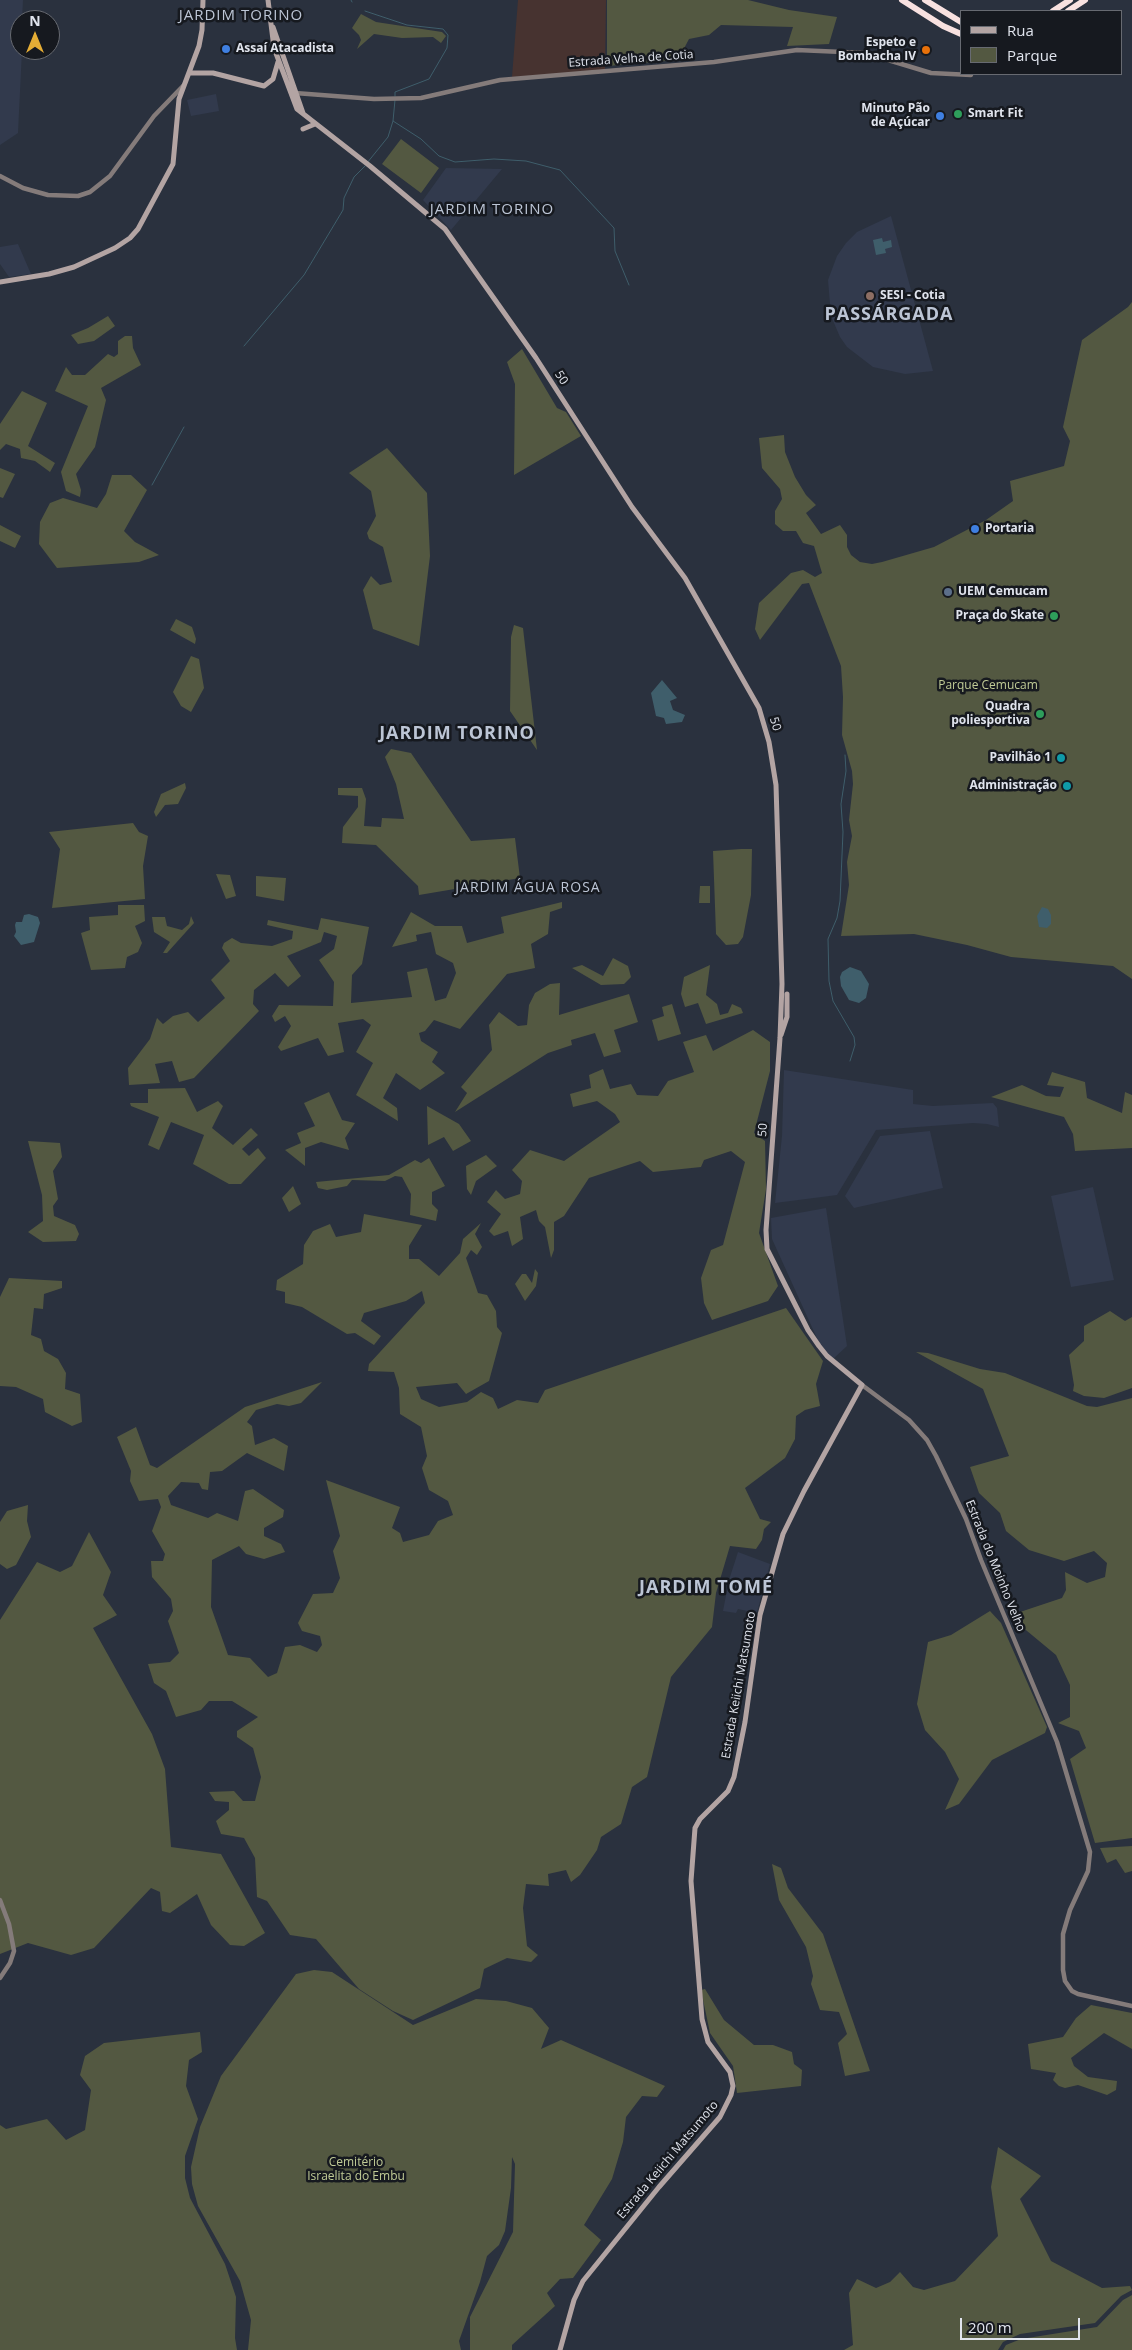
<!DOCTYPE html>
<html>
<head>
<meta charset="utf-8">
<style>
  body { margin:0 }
  #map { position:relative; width:1132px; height:2350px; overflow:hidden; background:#2a313e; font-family:"Open Sans",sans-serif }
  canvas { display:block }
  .legend { position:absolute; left:960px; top:10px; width:162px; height:65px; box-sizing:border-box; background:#16191f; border:1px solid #676a71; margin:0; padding:6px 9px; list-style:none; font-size:15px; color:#e0e4ed }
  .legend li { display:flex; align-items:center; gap:10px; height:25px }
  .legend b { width:25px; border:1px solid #676a71 }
  .north { position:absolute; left:10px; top:10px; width:50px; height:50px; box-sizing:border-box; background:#16191f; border:1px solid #676a71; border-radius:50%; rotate:0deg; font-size:14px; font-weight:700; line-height:20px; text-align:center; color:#e0e4ed }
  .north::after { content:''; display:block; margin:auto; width:18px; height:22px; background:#e5ad35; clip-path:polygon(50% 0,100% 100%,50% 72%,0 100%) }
  .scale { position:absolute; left:960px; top:2318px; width:120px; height:22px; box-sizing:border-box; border:2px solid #e0e4ed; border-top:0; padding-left:6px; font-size:15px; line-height:18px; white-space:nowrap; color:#e0e4ed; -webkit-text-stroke:4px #16191f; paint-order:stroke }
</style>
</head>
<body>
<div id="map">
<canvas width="1132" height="2350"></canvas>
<ul class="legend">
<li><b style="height:6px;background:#b3a4a3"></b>Rua</li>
<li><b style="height:14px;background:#535841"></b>Parque</li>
</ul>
<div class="north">N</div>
<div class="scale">200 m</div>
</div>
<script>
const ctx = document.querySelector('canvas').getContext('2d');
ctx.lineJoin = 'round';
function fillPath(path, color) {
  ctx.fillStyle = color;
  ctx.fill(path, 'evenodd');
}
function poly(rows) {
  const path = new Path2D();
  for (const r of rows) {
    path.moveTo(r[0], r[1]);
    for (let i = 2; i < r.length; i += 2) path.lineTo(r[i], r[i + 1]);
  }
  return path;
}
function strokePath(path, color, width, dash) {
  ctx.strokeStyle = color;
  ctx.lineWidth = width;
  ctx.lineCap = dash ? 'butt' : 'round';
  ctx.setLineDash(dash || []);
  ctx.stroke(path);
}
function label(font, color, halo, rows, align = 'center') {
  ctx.font = font + ' "Open Sans",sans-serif';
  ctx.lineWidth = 5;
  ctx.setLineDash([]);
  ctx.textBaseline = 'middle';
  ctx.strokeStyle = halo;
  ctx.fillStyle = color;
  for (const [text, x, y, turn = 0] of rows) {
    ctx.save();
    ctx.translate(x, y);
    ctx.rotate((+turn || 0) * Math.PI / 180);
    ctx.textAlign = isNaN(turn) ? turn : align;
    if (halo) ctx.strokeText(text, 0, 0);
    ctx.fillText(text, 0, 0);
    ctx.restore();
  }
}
const commercial = poly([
  [518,0,606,0,605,72,512,77]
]);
const built = poly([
  [0,0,23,0,22,20,20,20,22,50,18,133,0,145],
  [216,94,219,111,191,116,187,100],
  [446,168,502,169,451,230,423,200],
  [891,216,933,371,905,374,873,367,847,347,840,337,831,316,828,280,837,256,846,243,857,232],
  [18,244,31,274,9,277,0,264,0,247],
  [784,1070,913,1090,913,1104,933,1106,993,1103,997,1108,999,1127,987,1124,973,1123,876,1130,837,1195,775,1203,782,1136],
  [930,1131,943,1188,854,1208,845,1196,880,1136],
  [1093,1187,1114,1280,1071,1287,1051,1196],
  [826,1208,847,1346,833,1359,821,1347,772,1239,771,1218],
  [738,1552,770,1564,756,1616,751,1616,752,1612,738,1609,736,1613,723,1611,729,1580]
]);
const green = poly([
  [607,0,748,0,789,10,837,17,829,44,787,46,793,27,721,25,709,35,689,39,678,60,607,66],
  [361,14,376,22,442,32,446,36,441,43,433,37,402,38,374,34,357,49,361,40,359,35,352,28],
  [401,139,439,168,421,193,382,164],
  [1132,302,1132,979,1113,966,1011,957,967,945,914,934,841,936,849,885,847,862,852,836,849,820,853,784,852,771,842,735,843,697,841,666,809,583,802,584,760,640,755,629,759,603,791,573,803,570,815,577,822,573,814,546,803,543,796,531,783,531,775,524,775,511,782,499,780,489,762,468,759,438,784,435,785,452,795,477,806,495,816,505,806,513,821,534,840,525,847,535,847,547,851,555,860,562,872,564,882,562,934,547,986,520,1013,501,1010,481,1064,466,1070,441,1063,427,1082,340,1128,307],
  [108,316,115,326,94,341,78,344,71,335,88,328],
  [125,336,132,336,133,348,141,365,101,388,106,400,95,447,76,474,81,490,80,497,66,491,61,472,88,406,55,391,66,367,72,375,85,375,108,354,114,357,118,354,118,341],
  [522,349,557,408,566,412,581,436,514,475,515,384,507,362],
  [22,391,47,403,28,446,55,463,50,472,35,461,21,458,20,449,6,444,0,450,0,424],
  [387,448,427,493,430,556,419,646,373,629,363,590,371,576,380,585,392,582,383,547,369,539,367,533,376,516,371,491,349,473],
  [0,468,15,474,3,498,0,497],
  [112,475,131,475,147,490,124,531,135,542,159,555,139,562,57,568,39,544,40,522,50,503,63,498,97,508,106,494],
  [0,525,21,536,15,548,0,541],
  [176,619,192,627,196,639,195,644,170,630],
  [514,625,523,628,537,750,510,711,511,637],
  [191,656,199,659,204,688,191,712,181,706,173,692],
  [391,749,411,753,471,841,515,838,520,878,419,895,418,886,376,845,342,843,343,827,358,807,358,796,338,795,338,788,362,788,366,799,364,826,381,827,382,818,404,819,396,784,385,757],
  [185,783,186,788,178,804,165,805,156,817,154,812,161,794],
  [133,823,139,832,148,836,143,866,145,899,52,908,60,849,49,832],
  [741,849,752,849,751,895,743,937,738,944,726,945,716,934,713,851],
  [216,874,230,875,236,896,226,899],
  [256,876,286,878,284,901,256,896],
  [700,886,710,886,710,903,699,903],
  [562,902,562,908,550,912,548,934,531,944,535,968,507,974,460,1029,434,1020,425,1031,419,1033,421,1041,438,1052,432,1062,445,1073,420,1090,396,1073,383,1098,397,1108,398,1121,356,1095,373,1063,356,1052,371,1025,363,1019,338,1023,344,1052,328,1056,318,1038,281,1051,278,1047,291,1026,285,1016,275,1022,272,1016,279,1005,333,1006,334,982,319,960,334,949,337,936,324,932,321,942,287,956,301,976,288,987,275,973,254,990,253,1004,259,1011,194,1078,179,1082,172,1061,155,1064,160,1083,129,1085,128,1068,150,1039,157,1018,163,1024,173,1016,188,1012,198,1022,225,998,211,980,230,961,222,948,224,943,232,938,241,943,272,946,292,939,293,931,267,925,268,920,318,930,321,918,369,927,362,964,352,975,351,1003,412,997,407,972,427,968,435,1001,446,998,456,973,453,963,436,954,431,932,416,935,417,941,392,947,411,912,435,926,462,926,467,943,504,933,501,917],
  [118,905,144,905,145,921,135,926,142,943,138,952,127,957,125,968,91,970,81,933,90,930,89,917,118,915],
  [191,916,194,923,167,953,163,953,170,942,154,932,152,917,165,917,167,926,182,930,189,924],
  [613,958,628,966,631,977,624,984,601,985,572,968,582,965,603,976],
  [710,965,706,995,717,1004,720,1015,728,1013,732,1004,741,1008,743,1013,706,1024,698,1003,685,1007,681,994,684,977],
  [560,983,559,1015,629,994,638,1022,614,1030,621,1052,604,1057,595,1033,571,1040,572,1045,548,1053,455,1112,467,1093,461,1087,492,1050,489,1025,499,1012,518,1026,527,1025,529,1005,535,993,550,984],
  [672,1004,681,1034,658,1041,652,1020,664,1016,662,1007],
  [753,1030,770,1042,770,1071,754,1133,765,1141,766,1189,759,1233,778,1286,768,1301,712,1320,704,1303,701,1278,711,1250,723,1245,745,1162,731,1151,704,1160,701,1167,653,1172,640,1161,589,1178,564,1216,554,1222,554,1250,551,1258,545,1227,539,1221,536,1210,520,1217,523,1239,512,1246,508,1231,494,1236,489,1231,501,1214,487,1202,496,1190,505,1199,520,1194,522,1181,512,1170,530,1150,564,1161,620,1122,615,1114,597,1101,573,1107,570,1094,591,1088,589,1075,603,1069,610,1089,631,1084,637,1095,658,1096,668,1081,694,1072,683,1042,706,1035,713,1051],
  [1052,1072,1085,1082,1087,1098,1122,1113,1125,1092,1132,1095,1132,1148,1075,1151,1073,1134,1064,1117,991,1097,1022,1085,1046,1096,1060,1097,1064,1087,1047,1085],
  [185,1088,197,1112,218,1101,223,1106,212,1128,233,1145,251,1128,258,1135,242,1149,249,1156,258,1148,266,1158,241,1184,229,1184,193,1164,204,1135,171,1122,159,1150,148,1145,159,1117,131,1106,130,1103,148,1103,148,1089],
  [329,1092,342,1120,355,1123,345,1138,349,1150,321,1142,305,1148,305,1166,285,1150,301,1143,297,1133,315,1126,304,1103],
  [427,1106,459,1124,471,1141,453,1151,444,1137,428,1145],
  [28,1141,60,1143,62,1157,53,1171,58,1199,53,1206,54,1216,75,1225,79,1234,76,1241,43,1242,28,1232,43,1221,42,1195],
  [486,1155,497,1166,476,1181,471,1195,467,1189,466,1166],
  [429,1158,445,1186,432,1192,432,1204,438,1210,436,1221,410,1215,411,1194,402,1177,395,1176,385,1181,352,1180,347,1186,327,1190,318,1188,316,1182,389,1175,415,1160,421,1163],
  [293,1186,301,1204,289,1212,282,1198],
  [364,1214,422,1225,409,1246,409,1259,419,1259,439,1276,460,1253,463,1239,481,1223,475,1234,482,1247,477,1255,471,1250,466,1258,478,1293,487,1295,496,1311,497,1327,502,1333,489,1381,466,1394,457,1383,416,1387,421,1399,439,1407,467,1402,481,1392,493,1398,498,1409,517,1400,538,1403,545,1390,786,1308,823,1361,816,1384,820,1406,805,1410,796,1416,795,1439,785,1458,745,1488,760,1519,771,1522,764,1529,762,1540,756,1549,730,1546,716,1593,712,1627,671,1677,647,1777,632,1787,621,1824,601,1837,597,1850,580,1875,571,1882,566,1870,548,1874,549,1886,526,1884,523,1908,527,1946,538,1955,531,1962,507,1958,484,1969,480,1988,413,2020,393,2011,359,1989,316,1939,290,1935,267,1901,257,1897,255,1858,244,1838,221,1834,216,1821,229,1810,229,1802,215,1801,209,1792,234,1791,243,1801,255,1801,261,1777,253,1748,237,1737,237,1731,258,1717,232,1701,209,1701,201,1710,176,1717,166,1691,154,1683,148,1664,170,1662,179,1653,168,1621,173,1611,171,1599,152,1577,151,1561,163,1561,165,1554,152,1531,161,1507,158,1499,139,1501,130,1481,131,1471,117,1437,136,1427,150,1465,157,1468,245,1407,322,1382,301,1403,289,1406,277,1404,256,1410,247,1422,252,1426,255,1445,274,1438,288,1446,284,1471,247,1453,222,1471,210,1472,208,1490,202,1489,199,1483,181,1482,168,1496,171,1505,208,1518,217,1513,238,1521,245,1491,253,1489,284,1510,283,1517,264,1528,264,1536,281,1544,285,1552,264,1559,246,1554,239,1546,212,1560,211,1607,228,1655,250,1658,268,1677,277,1673,285,1647,300,1645,317,1652,322,1645,320,1636,302,1631,298,1623,313,1594,333,1593,340,1578,333,1551,340,1536,326,1480,400,1507,392,1528,400,1533,403,1542,429,1535,438,1521,453,1515,448,1501,429,1490,422,1468,427,1456,421,1427,400,1414,399,1388,394,1372,368,1371,369,1364,425,1303,422,1291,406,1301,364,1313,361,1321,381,1336,374,1345,355,1333,347,1334,302,1307,285,1303,285,1292,276,1290,277,1280,303,1264,304,1245,313,1231,330,1224,336,1237,361,1232],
  [535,1269,538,1273,536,1286,525,1301,515,1284,522,1274,526,1274,532,1283],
  [9,1278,62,1281,62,1288,44,1294,43,1309,34,1308,31,1335,41,1339,44,1351,58,1359,66,1373,65,1389,80,1394,82,1422,72,1426,45,1412,43,1399,16,1387,0,1386,0,1297],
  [1110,1311,1125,1321,1132,1317,1132,1388,1104,1398,1084,1396,1073,1391,1074,1385,1069,1355,1084,1341,1084,1326],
  [916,1352,928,1353,980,1369,1005,1373,1087,1406,1097,1407,1132,1398,1132,1838,1095,1843,1070,1759,1086,1748,1079,1731,1058,1723,1070,1717,1070,1685,1056,1655,1015,1621,1020,1612,1062,1598,1066,1590,1065,1572,1087,1583,1105,1577,1107,1563,1094,1551,1064,1561,1029,1550,1006,1531,1000,1513,979,1493,970,1467,1009,1456,983,1389],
  [28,1505,27,1521,31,1537,16,1565,7,1569,0,1564,0,1522,7,1511],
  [89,1532,111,1572,103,1595,117,1615,93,1628,152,1734,165,1769,171,1847,221,1854,265,1933,244,1946,230,1945,211,1925,197,1894,170,1913,162,1911,160,1892,151,1888,94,1948,71,1955,28,1943,0,1954,0,1620,37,1562,60,1572,72,1566],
  [990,1611,1001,1623,1047,1727,1045,1733,992,1760,959,1804,945,1810,959,1779,945,1752,925,1730,917,1704,928,1642,951,1635],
  [1132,1846,1132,1871,1125,1873,1116,1859,1107,1863,1100,1848],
  [772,1864,781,1868,788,1888,823,1934,870,2071,845,2076,838,2043,847,2034,839,2012,820,2010,811,1984,813,1976,806,1947,779,1900],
  [314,1970,332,1972,413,2025,476,1999,506,2001,532,2008,549,2028,541,2049,561,2040,665,2086,657,2097,642,2096,626,2117,623,2142,612,2179,584,2225,601,2240,573,2278,560,2279,547,2293,555,2306,512,2345,512,2350,470,2350,470,2317,513,2232,515,2164,512,2157,511,2188,505,2231,499,2245,487,2256,480,2282,459,2341,461,2350,248,2350,251,2320,240,2281,198,2206,192,2184,191,2167,200,2127,221,2076,296,1974],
  [705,1989,724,2020,754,2045,773,2045,792,2052,794,2064,802,2070,801,2086,737,2093,733,2066,710,2033,701,1990],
  [1091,2005,1132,2013,1132,2049,1104,2033,1071,2058,1074,2066,1088,2077,1117,2081,1116,2090,1107,2095,1078,2085,1065,2088,1059,2086,1053,2080,1056,2073,1031,2069,1028,2044,1063,2037,1076,2018],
  [200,2032,202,2052,189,2060,186,2086,198,2119,185,2156,185,2178,190,2198,225,2264,236,2297,235,2338,237,2350,0,2350,0,2125,6,2129,47,2119,66,2140,85,2130,91,2090,80,2075,85,2056,104,2043],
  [998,2147,1041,2176,1020,2199,1051,2261,1102,2288,1130,2286,1132,2290,1121,2296,1095,2323,1020,2334,1003,2342,998,2350,844,2350,853,2345,849,2293,857,2279,876,2288,890,2282,900,2272,913,2287,924,2290,955,2281,998,2236,991,2187],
  [1132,2295,1132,2350,1003,2350,1006,2345,1021,2339,1097,2327,1123,2300]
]);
const water = poly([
  [882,238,883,242,891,240,892,247,885,249,886,253,876,255,873,240],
  [662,680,677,698,670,701,673,710,685,715,682,722,666,724,664,718,656,716,651,693],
  [1042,907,1048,909,1051,915,1051,924,1047,928,1039,927,1037,916],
  [29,914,38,917,40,923,34,942,21,945,14,936,16,932,15,925,16,922,22,922,24,915],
  [850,967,861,971,869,984,866,998,859,1003,849,1000,841,986,840,977,842,972]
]);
const stream = poly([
  [351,0,352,2],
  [365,11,407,25,443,29,448,35,447,48,429,79,395,92,395,96],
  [395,100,393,121,421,139,439,156,455,162,494,159,526,161,560,170,614,228,615,251,629,285],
  [367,163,388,137,393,121],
  [244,346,304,275,343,210,344,198,354,177,365,166],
  [152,485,184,427],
  [845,755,846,771,841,804,843,832,840,901,837,918,828,939,829,981,833,1001,854,1037,855,1045,850,1061]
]);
const tertiary = poly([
  [295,93,374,99,421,98,500,80,714,62,797,50,865,53,931,73,971,75],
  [0,176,23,188,48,195,78,196,90,192,110,176,154,116,183,86],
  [862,1385,909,1420,927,1440,936,1456,966,1519,981,1560,1057,1742,1090,1852,1088,1871,1070,1910,1063,1934,1063,1970,1065,1981,1072,1991,1078,1994,1132,2006],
  [0,1900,9,1924,14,1951,10,1963,0,1978]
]);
const secondary = poly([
  [268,0,274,48,297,109,370,166,445,229,536,358,632,507,685,578,759,708,769,742,776,785,782,984,780,1038,766,1230,767,1249,808,1330,819,1346,827,1356,862,1385,804,1491,783,1534,760,1615,745,1722,734,1777,728,1791,700,1819,695,1828,691,1881,702,2019,708,2042,730,2072,733,2086,731,2095,720,2117,659,2187,583,2281,574,2300,560,2350],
  [273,27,303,113],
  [190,73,213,73,264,86,273,79,278,62],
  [303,129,315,124],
  [0,282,49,274,74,267,115,248,130,238,138,229,173,164,179,99,199,46,202,30,203,0],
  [781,1035,787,1017,787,994]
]);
const motorway = poly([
  [902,0,943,26,961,34],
  [925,0,961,22],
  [1053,11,1070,0],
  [1068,11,1085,0]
]);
const markers = [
  [226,49,5,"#3f7fe0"],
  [926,50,5,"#e8710a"],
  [958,114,5,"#2e9e5b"],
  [940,116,5,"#3f7fe0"],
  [870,296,5,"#8d6e63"],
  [975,529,5,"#3f7fe0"],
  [948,592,5,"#5c6f8a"],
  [1054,616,5,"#2e9e5b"],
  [1040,714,5,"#2e9e5b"],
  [1061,758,5,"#0f9aa8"],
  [1067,786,5,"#0f9aa8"]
];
const poiNames = [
  ["Espeto e",916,43],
  ["Bombacha IV",916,57],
  ["Assaí Atacadista",236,49,"left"],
  ["Minuto Pão",930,109],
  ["de Açúcar",930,123],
  ["Smart Fit",968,114,"left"],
  ["SESI - Cotia",880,296,"left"],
  ["Portaria",985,529,"left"],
  ["UEM Cemucam",958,592,"left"],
  ["Praça do Skate",1044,616],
  ["Quadra",1030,707],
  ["poliesportiva",1030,721],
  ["Pavilhão 1",1051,758],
  ["Administração",1057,786]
];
const streetNames = [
  ["Estrada Velha de Cotia",631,59,-4],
  ["50",561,378,57],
  ["50",775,724,74],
  ["50",763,1130,-86],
  ["Estrada do Moinho Velho",995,1566,68],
  ["Estrada Keiichi Matsumoto",739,1685,-80],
  ["Estrada Keiichi Matsumoto",668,2160,-50]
];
const parkNames = [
  ["Parque Cemucam",988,686],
  ["Cemitério",356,2163],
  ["Israelita do Embu",356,2177]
];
const neighbourhoodNames = [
  ["JARDIM ÁGUA ROSA",528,888]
];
const quarterNames = [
  ["JARDIM TORINO",241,16],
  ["JARDIM TORINO",492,210]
];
const districtNames = [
  ["PASSÁRGADA",889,315],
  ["JARDIM TORINO",457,734],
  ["JARDIM TOMÉ",706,1588]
];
fillPath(commercial, '#473330');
fillPath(built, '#323a4d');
fillPath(green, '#535841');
fillPath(water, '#3f5e6b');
strokePath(stream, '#3f5e6b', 1);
strokePath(tertiary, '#847b7a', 4.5);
strokePath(secondary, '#b3a4a3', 5);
strokePath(motorway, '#f8e1e0', 6);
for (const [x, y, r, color] of markers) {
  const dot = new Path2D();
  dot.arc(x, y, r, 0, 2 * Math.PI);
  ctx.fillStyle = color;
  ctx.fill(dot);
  strokePath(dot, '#16191f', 2);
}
label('bold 12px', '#e0e4ed', '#16191f', poiNames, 'right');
label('12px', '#e0e4ed', '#16191f', streetNames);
label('12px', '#c0cb96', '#16191f', parkNames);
ctx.letterSpacing = '1px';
label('14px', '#bcc5d5', '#16191f', neighbourhoodNames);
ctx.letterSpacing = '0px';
ctx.letterSpacing = '1px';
label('15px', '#bcc5d5', '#16191f', quarterNames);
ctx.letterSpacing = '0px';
ctx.letterSpacing = '1px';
label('bold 18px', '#bcc5d5', '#16191f', districtNames);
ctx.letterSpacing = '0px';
</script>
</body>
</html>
